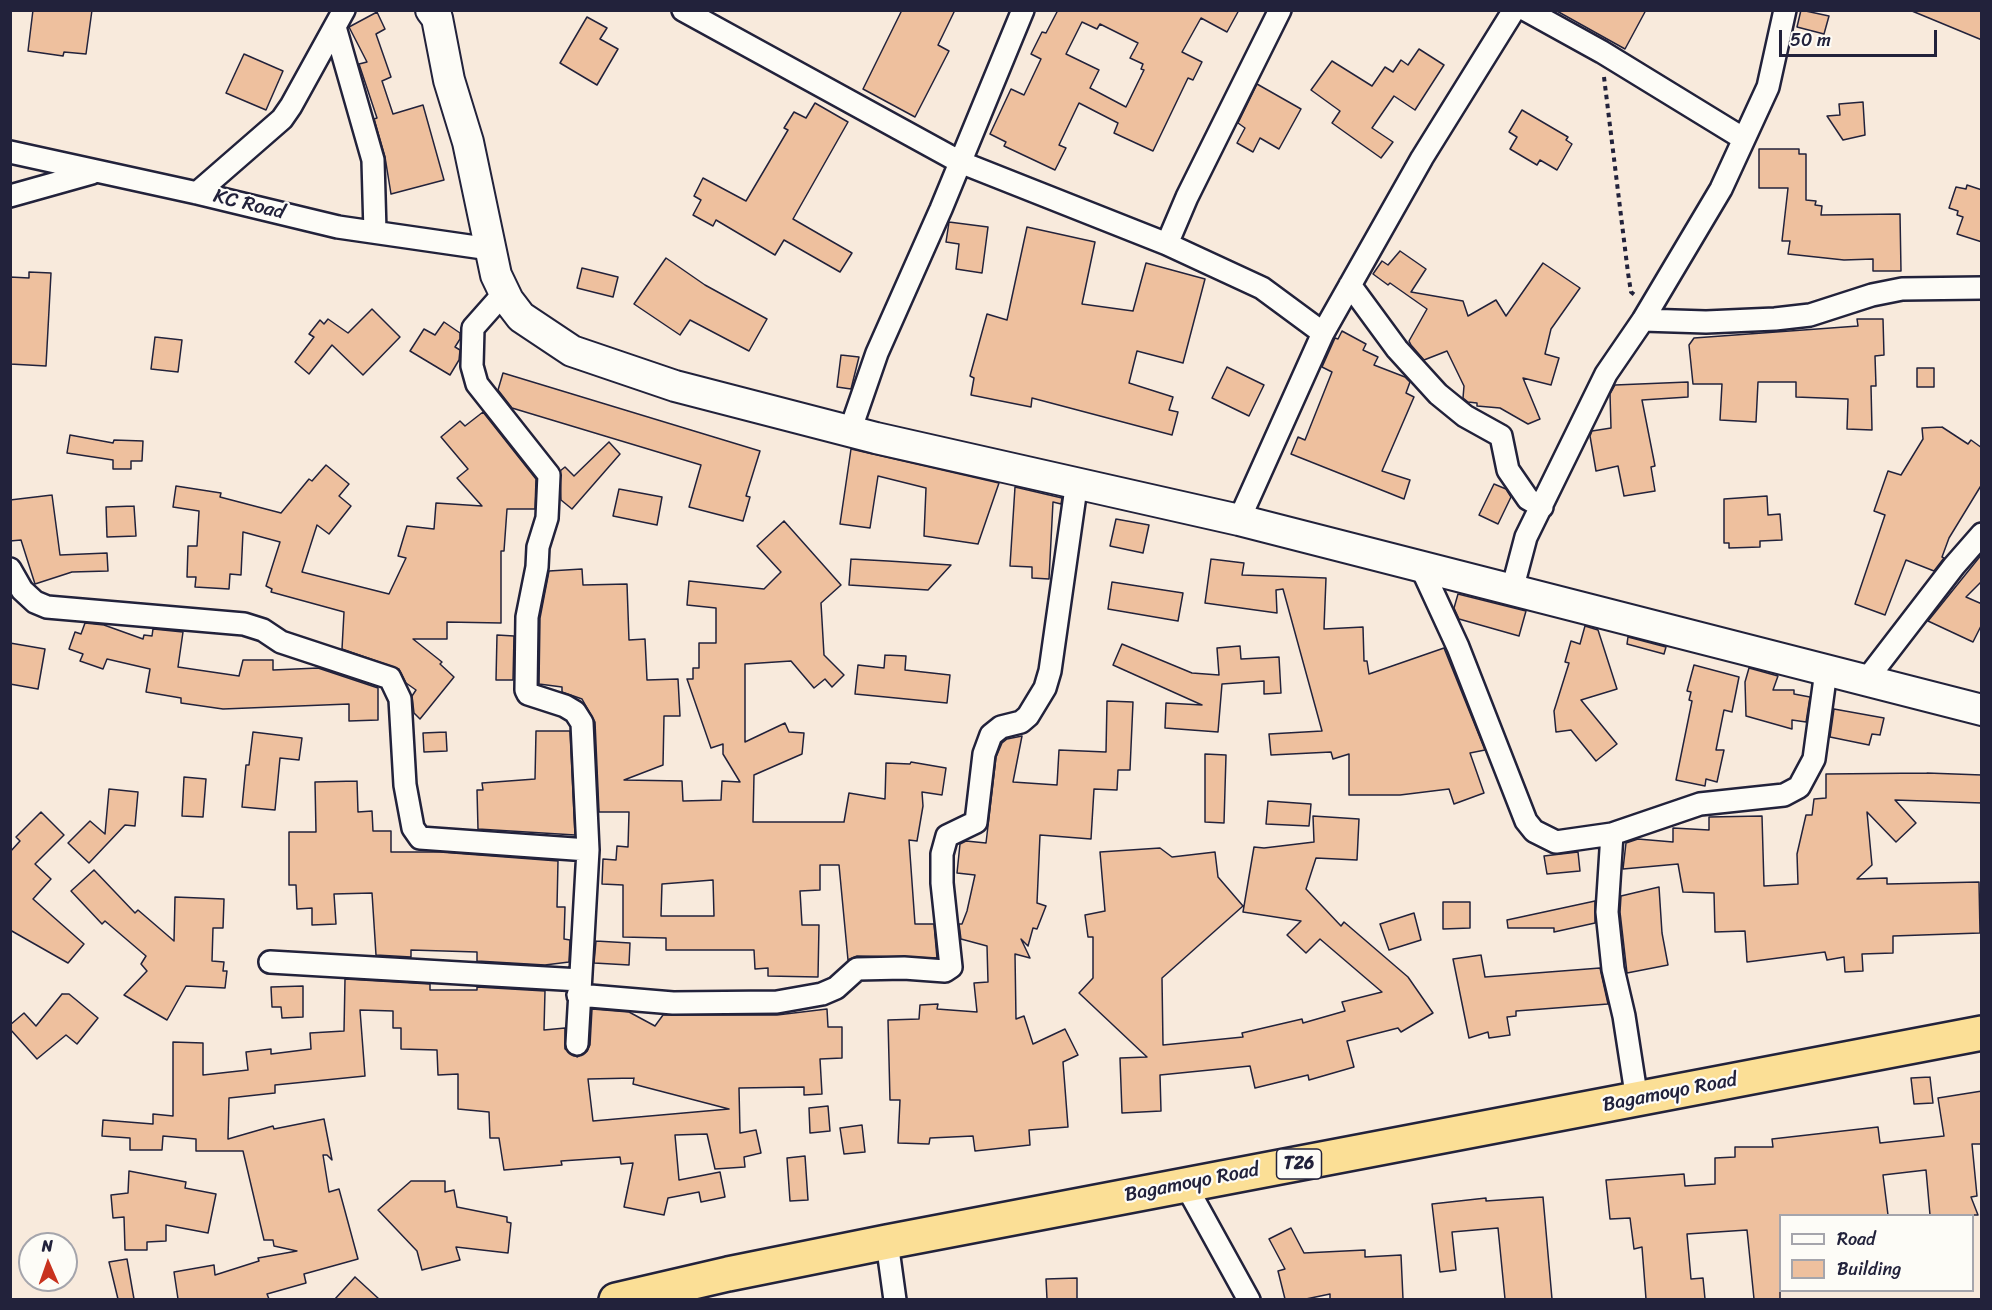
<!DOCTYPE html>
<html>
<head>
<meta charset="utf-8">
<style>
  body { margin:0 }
  #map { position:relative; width:1992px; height:1310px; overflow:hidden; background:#f8eadc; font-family:Sriracha,sans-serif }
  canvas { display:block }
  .frame { position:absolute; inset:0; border:12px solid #22223b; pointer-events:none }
  .legend { position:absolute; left:1779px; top:1214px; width:195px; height:78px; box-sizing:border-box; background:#fdfcf7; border:2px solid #a5a5ac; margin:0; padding:8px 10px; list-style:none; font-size:18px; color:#22223b }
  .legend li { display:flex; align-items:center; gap:12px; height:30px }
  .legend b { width:30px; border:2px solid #a5a5ac }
  .north { position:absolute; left:18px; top:1232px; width:60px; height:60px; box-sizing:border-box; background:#fdfcf7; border:2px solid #a5a5ac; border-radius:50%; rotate:358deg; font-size:16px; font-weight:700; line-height:24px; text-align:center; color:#22223b }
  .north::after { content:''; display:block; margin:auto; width:21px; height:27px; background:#c8321e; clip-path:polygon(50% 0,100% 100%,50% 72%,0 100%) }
  .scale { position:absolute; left:1779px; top:30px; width:158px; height:27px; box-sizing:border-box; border:3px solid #22223b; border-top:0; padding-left:8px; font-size:18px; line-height:21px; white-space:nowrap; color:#22223b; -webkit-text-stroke:4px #fdfcf7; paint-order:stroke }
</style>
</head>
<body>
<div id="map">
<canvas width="1992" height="1310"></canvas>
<div class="frame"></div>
<ul class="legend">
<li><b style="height:8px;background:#fdfcf7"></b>Road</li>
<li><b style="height:16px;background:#eec09e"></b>Building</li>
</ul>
<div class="north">N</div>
<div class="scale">50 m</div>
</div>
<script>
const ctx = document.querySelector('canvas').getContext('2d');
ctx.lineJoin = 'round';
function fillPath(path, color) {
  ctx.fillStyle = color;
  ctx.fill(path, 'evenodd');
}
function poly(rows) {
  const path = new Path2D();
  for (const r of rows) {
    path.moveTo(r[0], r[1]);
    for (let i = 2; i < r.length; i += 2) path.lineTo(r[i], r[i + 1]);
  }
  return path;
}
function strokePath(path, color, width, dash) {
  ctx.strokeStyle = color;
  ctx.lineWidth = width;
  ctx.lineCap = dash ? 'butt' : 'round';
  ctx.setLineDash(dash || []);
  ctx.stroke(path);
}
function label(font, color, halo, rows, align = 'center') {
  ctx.font = font + ' Sriracha,sans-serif';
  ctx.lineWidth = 4.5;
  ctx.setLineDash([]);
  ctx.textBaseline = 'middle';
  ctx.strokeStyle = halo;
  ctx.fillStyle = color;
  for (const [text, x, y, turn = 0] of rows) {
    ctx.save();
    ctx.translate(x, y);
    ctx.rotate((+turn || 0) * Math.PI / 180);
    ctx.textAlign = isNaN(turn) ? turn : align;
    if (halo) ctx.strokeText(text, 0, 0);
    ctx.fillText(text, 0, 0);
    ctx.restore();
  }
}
const building = poly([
  [33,10,92,10,86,54,64,52,63,56,28,51,33,10],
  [902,10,955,10,938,45,949,51,915,117,863,89,902,10],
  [1058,10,1239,10,1227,32,1201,18,1182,52,1202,62,1193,80,1188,78,1153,151,1114,133,1118,123,1079,103,1059,145,1066,148,1055,170,1004,146,1006,142,990,134,1011,89,1024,95,1041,59,1031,54,1042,32,1046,33,1058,10],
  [1082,22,1097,29,1100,24,1138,43,1130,58,1143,64,1141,69,1144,70,1126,107,1090,88,1099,70,1066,54,1082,22],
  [1555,10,1646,10,1625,49,1555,10],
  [1801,10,1829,16,1824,34,1797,27,1801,10],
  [1912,10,1982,10,1982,40,1912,11,1912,10],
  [377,12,385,29,376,34,391,77,382,81,393,114,423,105,444,180,391,194,385,157,374,119,377,118,359,64,367,62,349,27,377,12],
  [587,17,607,28,600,39,618,49,597,85,560,63,587,17],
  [1419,49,1444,65,1415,110,1394,96,1372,128,1393,142,1381,158,1332,123,1340,111,1311,90,1332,61,1372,86,1385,67,1393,72,1401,60,1408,65,1419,49],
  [244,54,283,71,266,110,226,93,244,54],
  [1257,84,1301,109,1279,149,1260,138,1253,152,1237,143,1245,128,1238,123,1257,84],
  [1863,102,1865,135,1843,140,1827,116,1840,115,1839,104,1863,102],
  [815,103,848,122,793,219,852,253,840,272,784,240,775,255,716,220,713,226,693,215,701,200,694,196,703,178,746,201,788,130,784,128,794,112,806,118,815,103],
  [1522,110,1568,137,1566,140,1572,144,1557,170,1540,160,1537,165,1510,149,1517,137,1509,132,1522,110],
  [1759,149,1799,149,1799,154,1806,154,1806,200,1816,201,1815,205,1822,206,1821,215,1900,214,1901,271,1873,271,1873,259,1844,260,1788,254,1790,241,1782,241,1788,188,1759,188,1759,149],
  [1967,185,1982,190,1982,242,1957,234,1963,217,1957,215,1958,211,1949,208,1956,187,1966,189,1967,185],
  [949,222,988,227,982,273,956,269,959,244,946,242,949,222],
  [1027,227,1095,242,1082,304,1133,311,1146,263,1205,279,1183,363,1137,351,1129,383,1173,397,1169,410,1178,412,1172,435,1032,398,1031,407,971,395,974,378,970,376,987,314,1007,320,1027,227],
  [1400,251,1426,269,1411,292,1463,301,1468,316,1496,300,1506,316,1543,263,1580,288,1551,329,1545,354,1559,358,1551,385,1523,378,1540,419,1528,424,1500,408,1477,406,1477,403,1468,402,1463,398,1464,386,1447,351,1424,360,1411,345,1409,341,1427,309,1390,283,1388,285,1373,274,1382,261,1388,265,1400,251],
  [666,258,705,285,767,319,749,351,690,320,680,335,634,304,666,258],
  [582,268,618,277,613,297,577,288,582,268],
  [29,272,51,273,46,366,10,364,10,277,29,278,29,272],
  [372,309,400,337,363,375,332,345,309,374,295,362,314,337,309,334,320,320,324,324,328,319,348,333,372,309],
  [1857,319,1883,319,1884,355,1875,356,1876,386,1871,386,1872,430,1847,429,1848,399,1796,397,1796,382,1758,382,1756,422,1720,420,1722,384,1693,384,1689,345,1694,338,1858,326,1857,319],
  [444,322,460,333,460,339,455,347,460,350,459,360,450,375,410,351,424,329,435,335,444,322],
  [1342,331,1366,344,1363,350,1378,357,1374,365,1405,377,1410,382,1406,393,1414,397,1382,471,1410,480,1404,499,1291,454,1298,437,1305,440,1332,372,1322,367,1335,338,1338,339,1342,331],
  [155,337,182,340,178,372,151,369,155,337],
  [841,355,859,357,851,389,837,387,841,355],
  [1227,367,1264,385,1249,416,1212,398,1227,367],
  [1917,368,1934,368,1934,387,1917,387,1917,368],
  [503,373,760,451,746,496,750,497,743,521,689,507,701,465,512,408,498,390,503,373],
  [1688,382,1688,397,1642,400,1655,466,1651,467,1655,491,1624,496,1618,466,1596,471,1590,436,1592,431,1611,428,1610,394,1615,385,1688,382],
  [483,412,536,479,535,509,507,509,504,551,501,551,501,623,447,622,447,639,413,639,442,662,440,664,454,677,420,719,414,713,412,696,416,690,406,683,399,669,342,649,344,612,271,592,272,589,266,586,280,542,243,532,241,575,230,574,229,589,195,587,196,577,187,577,188,546,197,546,199,511,173,507,176,486,221,493,220,497,281,513,309,479,312,481,326,465,349,484,339,496,351,506,329,534,317,525,302,572,389,594,406,558,398,556,407,526,434,529,436,503,482,506,457,478,468,469,441,437,460,421,465,426,483,412],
  [1942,427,1968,444,1971,440,1982,448,1982,484,1949,538,1942,557,1944,558,1934,571,1906,560,1885,615,1855,604,1885,515,1874,511,1888,471,1901,475,1923,439,1922,428,1942,427],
  [70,435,113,443,114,440,143,441,142,461,131,461,131,469,113,469,113,460,67,453,70,435],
  [609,442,620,454,572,509,561,500,560,471,565,467,574,476,609,442],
  [851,449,999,483,978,544,924,536,926,488,878,476,870,528,840,524,851,449],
  [1494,484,1506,489,1511,497,1498,524,1479,515,1494,484],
  [1015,487,1062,498,1061,504,1053,502,1049,579,1032,578,1032,567,1010,566,1015,487],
  [619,489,662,497,657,525,613,516,619,489],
  [52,495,60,555,107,553,108,571,72,572,35,584,21,540,10,541,10,500,52,495],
  [1767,496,1768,515,1780,514,1782,540,1760,541,1760,547,1729,548,1729,543,1724,543,1724,499,1767,496],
  [134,506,136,536,107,537,106,507,134,506],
  [1116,519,1149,525,1143,553,1110,546,1116,519],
  [784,521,841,585,821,603,824,655,844,675,832,687,825,679,814,688,791,661,745,664,745,742,785,723,789,732,804,733,802,754,754,775,753,822,844,822,849,793,885,799,886,763,910,764,911,762,946,768,942,795,922,792,923,806,917,841,909,840,915,924,934,924,937,958,857,956,848,960,839,865,820,865,820,890,800,891,802,925,819,925,818,977,768,976,768,968,755,969,754,950,666,950,666,938,623,937,623,885,602,884,603,859,616,860,617,846,628,847,629,812,599,812,595,722,582,699,562,692,562,687,539,684,540,618,549,571,582,569,583,585,627,584,629,640,645,639,647,680,678,679,680,716,664,716,663,765,624,780,682,781,683,801,721,800,722,781,740,782,723,754,723,744,711,748,687,679,693,679,693,668,699,668,699,643,716,643,716,608,687,605,689,581,764,589,781,572,757,546,784,521],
  [713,880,714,916,661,916,662,884,713,880],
  [1982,554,1982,581,1966,597,1982,604,1982,624,1973,642,1928,621,1982,554],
  [851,559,888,561,951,565,928,590,849,585,851,559],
  [1211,559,1244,563,1242,575,1326,578,1324,629,1363,627,1364,661,1367,661,1369,674,1444,648,1485,750,1470,753,1484,793,1454,804,1449,789,1400,795,1349,795,1349,754,1333,759,1331,752,1271,755,1269,734,1322,731,1283,589,1276,590,1277,613,1205,603,1211,559],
  [1112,582,1183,593,1178,621,1108,609,1112,582],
  [1458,594,1526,611,1519,636,1459,619,1454,608,1458,594],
  [85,623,104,625,143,639,144,635,152,636,153,629,183,632,178,667,239,676,243,660,273,660,273,670,318,668,378,688,378,720,349,721,349,704,223,709,181,703,181,698,146,692,150,669,107,659,103,669,80,661,83,654,69,649,75,632,81,634,85,623],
  [1585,626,1598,630,1617,689,1581,700,1617,744,1596,761,1571,730,1556,732,1554,711,1569,663,1565,662,1571,641,1580,644,1585,626],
  [497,635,514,636,513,680,496,680,497,635],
  [1628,637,1666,647,1664,654,1627,644,1628,637],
  [10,643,45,649,38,689,10,684,10,643],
  [1122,644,1192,673,1219,675,1217,648,1240,646,1241,659,1279,657,1281,693,1264,694,1264,681,1222,684,1218,732,1165,728,1166,703,1202,705,1113,665,1122,644],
  [885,655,906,656,905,670,950,675,947,703,855,694,858,665,884,668,885,655],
  [1694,665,1739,677,1732,712,1724,710,1716,750,1724,750,1717,782,1706,779,1705,786,1676,780,1692,701,1689,700,1691,692,1687,691,1694,665],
  [1749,668,1778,676,1773,690,1794,690,1794,694,1810,697,1806,722,1792,720,1792,729,1746,716,1745,682,1749,668],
  [1107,701,1133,702,1130,770,1118,770,1117,790,1094,789,1091,839,1040,835,1037,903,1046,906,1037,929,1033,928,1028,946,1021,939,1030,958,1015,954,1016,1019,1024,1016,1033,1044,1065,1029,1078,1055,1063,1062,1068,1127,1029,1130,1030,1145,975,1151,973,1136,930,1138,929,1144,898,1143,900,1100,890,1100,888,1020,919,1019,920,1005,938,1004,937,1009,977,1012,974,983,988,982,987,946,961,939,959,924,962,924,967,911,975,875,957,873,960,844,966,841,986,843,996,757,1002,743,1007,739,1022,736,1013,782,1057,785,1059,750,1106,752,1107,701],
  [1834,709,1884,718,1880,735,1872,734,1869,745,1830,737,1834,709],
  [536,731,570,731,575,835,478,829,477,790,483,790,482,783,535,779,536,731],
  [253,732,302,738,299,760,280,758,275,810,242,807,246,765,249,765,253,732],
  [446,732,447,751,424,752,423,733,446,732],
  [1205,754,1226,755,1224,823,1205,822,1205,754],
  [1927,773,1982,775,1982,803,1895,800,1916,823,1896,842,1867,812,1872,865,1857,879,1887,878,1887,884,1979,882,1980,933,1893,936,1893,953,1862,954,1863,971,1845,972,1844,957,1827,960,1825,952,1747,962,1745,931,1715,932,1714,893,1683,892,1678,864,1623,869,1626,843,1638,839,1673,842,1673,828,1709,830,1709,817,1762,816,1764,886,1798,884,1797,854,1806,815,1812,815,1814,799,1826,798,1826,774,1927,773],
  [184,777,206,779,203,817,182,816,184,777],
  [357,781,358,812,372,811,373,831,391,831,391,852,440,852,558,861,557,907,565,907,564,939,570,940,569,962,545,965,477,961,477,952,411,950,411,957,376,955,372,893,334,894,336,924,312,925,312,908,297,909,296,885,289,885,289,832,316,832,315,782,357,781],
  [109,789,138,792,135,826,125,825,89,863,68,843,90,821,105,834,109,789],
  [1268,801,1311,804,1309,826,1266,824,1268,801],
  [41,812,64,835,35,864,51,879,33,899,84,944,68,963,10,930,10,852,20,841,16,837,41,812],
  [1313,816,1359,819,1357,860,1316,858,1306,889,1341,926,1344,922,1408,977,1433,1013,1401,1032,1398,1028,1347,1041,1354,1067,1309,1080,1308,1075,1255,1088,1250,1066,1160,1075,1161,1111,1122,1113,1120,1058,1147,1057,1079,993,1093,978,1093,937,1088,937,1085,915,1105,911,1100,852,1160,848,1172,857,1215,852,1218,877,1243,906,1162,978,1163,1045,1243,1037,1242,1033,1302,1019,1303,1023,1345,1011,1342,1002,1382,992,1320,939,1306,953,1287,935,1301,921,1243,912,1254,847,1264,848,1314,842,1313,816],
  [1578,852,1580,871,1547,874,1544,856,1578,852],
  [94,870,135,913,138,910,174,941,175,897,224,899,223,928,213,928,212,961,224,962,223,971,227,971,225,988,186,986,167,1020,124,995,147,971,141,964,146,956,105,921,102,924,71,891,94,870],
  [1659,887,1662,933,1668,965,1627,973,1620,912,1621,896,1659,887],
  [1595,901,1595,923,1554,932,1554,928,1508,928,1507,920,1595,901],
  [1443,902,1470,902,1470,928,1443,929,1443,902],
  [1414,913,1421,940,1389,950,1380,924,1414,913],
  [596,941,630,943,629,965,594,963,596,941],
  [1481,955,1485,977,1600,968,1608,1004,1516,1011,1516,1016,1507,1017,1510,1035,1489,1038,1488,1032,1469,1038,1453,959,1481,955],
  [345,979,430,984,430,990,477,990,477,987,545,991,544,1030,565,1028,565,1049,577,1057,587,1051,590,1045,592,1009,629,1012,655,1026,663,1015,777,1015,827,1009,828,1027,842,1027,842,1058,820,1059,822,1094,804,1095,804,1087,739,1088,740,1133,756,1130,761,1153,744,1157,745,1167,715,1169,707,1134,675,1135,679,1180,720,1172,725,1197,701,1202,699,1192,668,1198,664,1215,624,1207,633,1163,621,1164,620,1157,561,1161,562,1165,504,1170,499,1138,490,1138,489,1112,458,1109,458,1074,438,1075,437,1050,401,1049,401,1028,393,1028,393,1011,360,1010,365,1076,275,1085,275,1093,229,1098,228,1139,273,1126,274,1129,324,1119,332,1160,327,1155,323,1155,329,1192,339,1189,358,1259,304,1274,306,1283,267,1294,269,1299,178,1299,174,1272,214,1265,215,1275,259,1261,258,1258,297,1251,274,1246,273,1240,264,1240,243,1151,196,1151,196,1139,163,1136,162,1150,130,1150,130,1138,102,1136,103,1120,153,1124,153,1114,173,1116,173,1042,203,1043,203,1075,248,1070,246,1052,271,1049,271,1054,311,1049,310,1033,344,1031,345,979],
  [634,1078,633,1084,729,1109,593,1121,588,1079,634,1078],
  [303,986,303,1017,282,1018,281,1007,272,1007,271,987,303,986],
  [62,994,69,994,98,1018,77,1044,66,1035,37,1059,10,1029,10,1025,24,1013,36,1026,62,994],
  [1930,1077,1933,1103,1914,1104,1911,1078,1930,1077],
  [1982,1091,1982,1144,1972,1144,1977,1196,1971,1197,1978,1215,1930,1215,1926,1170,1883,1175,1888,1215,1780,1215,1780,1299,1754,1299,1747,1230,1687,1234,1691,1279,1703,1278,1705,1299,1646,1299,1642,1247,1634,1249,1630,1218,1610,1219,1606,1180,1684,1174,1685,1186,1715,1184,1715,1158,1735,1157,1735,1147,1773,1147,1772,1139,1878,1127,1880,1143,1944,1136,1938,1098,1982,1091],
  [828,1106,830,1131,810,1133,809,1108,828,1106],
  [862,1125,865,1152,844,1154,840,1128,862,1125],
  [805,1156,808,1200,790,1201,787,1158,805,1156],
  [129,1171,186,1182,185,1188,216,1194,208,1233,166,1225,166,1241,147,1242,147,1250,125,1250,124,1217,113,1218,111,1195,128,1193,129,1171],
  [411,1181,445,1181,445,1192,454,1190,457,1207,507,1217,507,1222,511,1223,508,1253,456,1247,460,1260,422,1270,417,1251,378,1210,411,1181],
  [1543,1197,1552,1299,1505,1299,1498,1228,1452,1232,1456,1270,1440,1272,1432,1204,1486,1198,1486,1201,1543,1197],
  [1291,1228,1304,1253,1365,1250,1365,1257,1401,1255,1403,1299,1330,1299,1330,1294,1306,1299,1285,1299,1278,1271,1285,1269,1269,1239,1291,1228],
  [127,1259,134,1299,118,1299,109,1262,127,1259],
  [355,1277,379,1299,335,1299,355,1277],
  [1077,1278,1077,1299,1047,1299,1046,1279,1077,1278]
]);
const path = poly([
  [1604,77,1628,273,1631,292,1636,296]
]);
const street = poly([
  [683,10,960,162,1167,244,1262,288,1323,333],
  [1526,10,1602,52,1744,139],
  [335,27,373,160,375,232],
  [10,152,197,193,338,227,490,249],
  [197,193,282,119,291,106,344,10],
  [10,196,92,173],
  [1167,244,1187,197,1280,10],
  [1350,285,1397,349,1438,394,1465,416,1501,436,1508,470,1528,499,1542,507],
  [504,293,473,328,472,366,477,384,549,475,547,518,538,547,537,567,527,617,526,690,528,694,565,706,575,712,582,723,588,850,577,1044],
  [1643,320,1706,322,1775,319,1810,315,1872,295,1902,289,1982,288],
  [850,431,877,353,941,209,1023,10],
  [1239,520,1323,333,1422,158,1514,10],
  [1421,567,1458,647,1526,821,1534,831,1556,842,1612,834,1700,804,1784,795,1799,787,1814,759,1826,671],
  [10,569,22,590,35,602,47,607,244,624,263,630,281,642,390,678,400,699,405,785,413,828,420,838,588,850],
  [1512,590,1526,537,1606,374,1643,320,1721,189,1768,87,1785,10],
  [1867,679,1954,566,1982,534],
  [1612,834,1607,912,1613,969,1624,1016,1637,1100],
  [270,962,580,980],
  [578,995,673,1003,777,1002,822,994,836,988,857,969,904,968,945,971,951,967,942,883,942,854,947,836,976,822,984,754,991,735,1001,727,1021,722,1028,716,1045,688,1050,671,1077,481],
  [1185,1184,1249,1300],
  [887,1242,895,1300]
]);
const secondary = poly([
  [431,10,437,18,449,80,468,142,496,275,508,300,521,317,572,351,675,386,876,438,1239,520,1982,710]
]);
const highway = poly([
  [616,1300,728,1274,887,1242,1982,1033]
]);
const shields = [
  [1299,1164,45]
];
const shieldNames = [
  ["T26",1299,1164]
];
const streetNames = [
  ["KC Road",249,205,14],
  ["Bagamoyo Road",1670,1093,-11],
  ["Bagamoyo Road",1192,1183,-11]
];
fillPath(building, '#eec09e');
strokePath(building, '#22223b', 1.5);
strokePath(street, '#22223b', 26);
strokePath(secondary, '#22223b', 34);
strokePath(highway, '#22223b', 38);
strokePath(path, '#22223b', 4, [4.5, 4.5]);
strokePath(street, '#fdfcf7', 21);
strokePath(secondary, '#fdfcf7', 30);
strokePath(highway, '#fbdf96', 33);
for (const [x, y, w] of shields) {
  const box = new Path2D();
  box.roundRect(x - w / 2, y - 15, w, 30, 4.5);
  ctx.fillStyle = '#fdfcf7';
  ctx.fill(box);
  strokePath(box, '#22223b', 1.5);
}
label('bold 18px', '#22223b', null, shieldNames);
label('20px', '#22223b', '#fdfcf7', streetNames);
</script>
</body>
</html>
